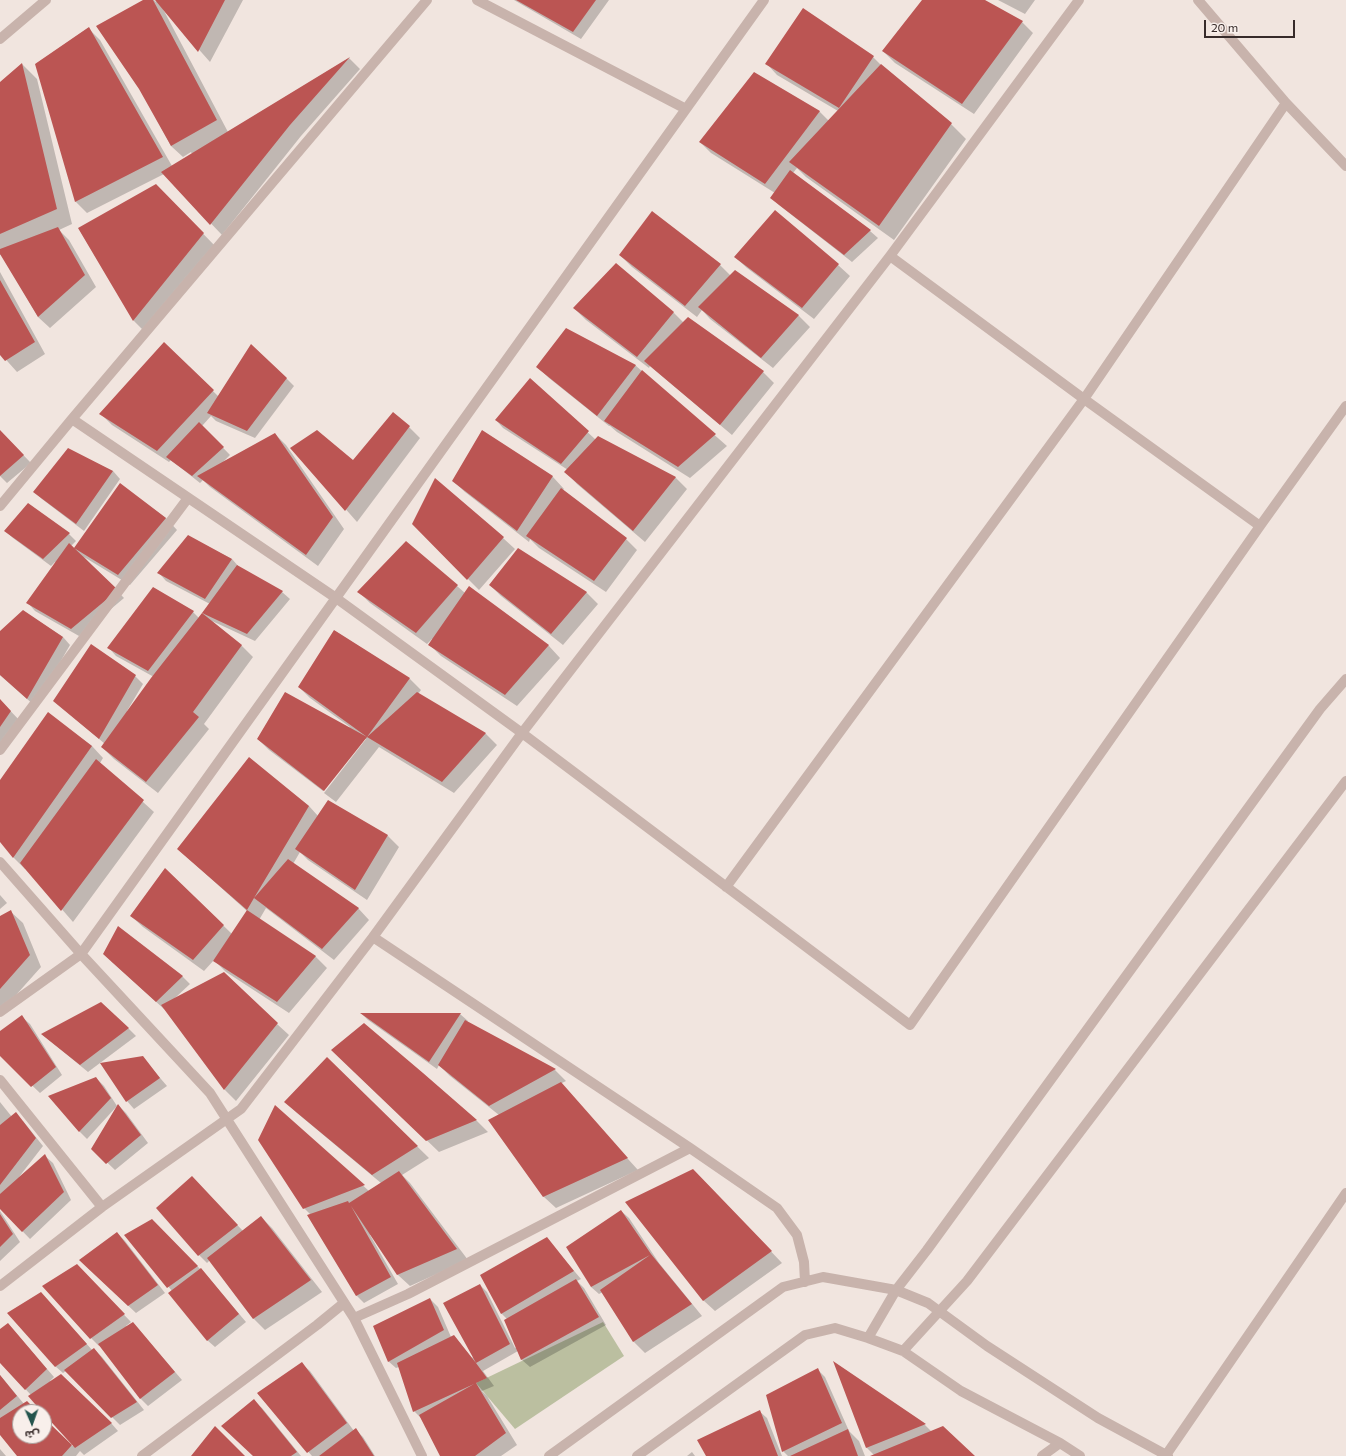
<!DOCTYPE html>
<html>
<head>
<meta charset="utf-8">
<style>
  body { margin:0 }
  #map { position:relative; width:1346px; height:1456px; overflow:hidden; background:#f1e5df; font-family:Commissioner,"Noto Sans Arabic",sans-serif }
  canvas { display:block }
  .north { position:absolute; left:12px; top:1404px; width:40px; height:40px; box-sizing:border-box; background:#f8efeb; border:1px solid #aba19e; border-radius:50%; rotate:178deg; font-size:11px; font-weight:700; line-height:16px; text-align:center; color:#372b2a }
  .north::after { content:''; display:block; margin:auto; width:14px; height:18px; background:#23544d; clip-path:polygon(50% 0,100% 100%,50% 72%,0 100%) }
  .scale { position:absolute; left:1204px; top:20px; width:91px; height:18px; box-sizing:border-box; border:2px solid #372b2a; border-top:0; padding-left:5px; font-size:12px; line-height:14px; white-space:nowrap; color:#372b2a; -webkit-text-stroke:3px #f8efeb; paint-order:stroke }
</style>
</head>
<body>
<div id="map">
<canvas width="1346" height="1456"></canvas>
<div class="north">ش</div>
<div class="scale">20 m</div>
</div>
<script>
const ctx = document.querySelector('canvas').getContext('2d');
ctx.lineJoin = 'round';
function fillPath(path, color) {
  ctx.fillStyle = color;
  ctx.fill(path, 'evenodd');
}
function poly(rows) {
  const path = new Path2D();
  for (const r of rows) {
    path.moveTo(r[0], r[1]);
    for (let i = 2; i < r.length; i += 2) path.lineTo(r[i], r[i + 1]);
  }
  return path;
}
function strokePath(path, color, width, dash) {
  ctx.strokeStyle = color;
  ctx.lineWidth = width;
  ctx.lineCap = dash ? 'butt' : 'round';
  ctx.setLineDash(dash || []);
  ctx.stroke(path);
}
const green = poly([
  [603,1322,624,1356,515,1429,476,1383]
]);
const shadow = poly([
  [146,0,154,0,156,2,157,1,156,0,243,0,210,62,163,9,228,132,349,58,360,69,301,136,222,235,164,174,87,213,76,202,36,64,88,28,100,40,172,166,192,154,191,152,183,157,171,146,140,88],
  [514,0,609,0,581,39],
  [923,0,983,0,1022,22,1033,33,974,114,895,63,883,51],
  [998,0,1035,0,1025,14],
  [873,57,883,67,951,124,966,139,894,240,806,177,797,168,793,173,870,231,878,238,852,262,779,205,772,198,775,193,711,153,700,142,819,111,829,121,838,111,777,75,766,63],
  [22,64,37,79,72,224,59,230,69,240,96,287,50,328,38,317,2,255,0,255,0,83],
  [156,185,215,246,145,332,134,321,79,229],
  [775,212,838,265,850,276,814,319,747,268,735,257],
  [653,213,720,265,731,276,735,272,799,316,810,327,773,368,710,319,702,310,697,317,632,267,620,255],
  [616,265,674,313,684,323,763,372,774,383,732,435,650,366,649,368,586,320,574,308],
  [0,272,45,354,17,372,0,353],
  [164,343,219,397,286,378,294,386,255,438,216,421,211,416,202,426,230,455,223,462,275,434,286,445,344,529,318,566,210,487,203,480,200,483,171,460,169,462,112,425,101,414],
  [635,365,727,446,690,478,617,432,610,426,609,426,549,378,538,367],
  [530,379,596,440,675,477,687,489,645,542,577,484,566,472,568,470,503,428,496,420],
  [409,427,420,438,357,522,292,448,353,461],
  [0,431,31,463,7,483,0,476],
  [482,431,553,477,564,489,563,490,626,539,637,550,606,592,539,548,530,539,529,542,465,492,453,481],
  [68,449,113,471,120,479,84,531,42,499,34,492],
  [121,485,166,518,177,530,130,585,84,557,124,598,79,636,35,611,28,603,56,563,55,562,51,566,13,538,5,531,69,534,76,541,71,546,74,549],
  [413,524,503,538,515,549,479,590],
  [188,536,232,559,239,567,282,592,290,599,255,641,212,621,241,645,253,657,204,724,209,729,158,793,114,759,102,747,105,744,54,701,91,646,135,676,143,684,127,711,128,711,154,677,116,656,109,648,154,588,193,612,200,619,210,604,166,581,159,573],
  [490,585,586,592,598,604,563,645,501,596],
  [457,586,465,593,469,587,549,646,560,658,517,706,441,656,430,645,433,640,432,639,427,644,370,603,359,592],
  [23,611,63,637,70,645,35,706,0,675,0,633],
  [335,631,410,679,421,690,418,694,486,734,497,745,454,793,379,747,336,802,324,793,366,739,363,739,323,791,269,750,258,739,349,728,350,727,310,698,299,687],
  [0,700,22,723,0,755],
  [48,714,92,746,103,758,100,763,154,812,73,922,26,868,25,869,14,858,0,841,0,782],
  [249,759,309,806,318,816,328,801,388,836,399,847,367,900,308,860,300,852,293,864,358,908,369,920,334,960,266,908,259,920,315,956,327,968,289,1013,226,972,214,960,204,971,143,927,131,916,165,869,232,934,247,911,178,849],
  [0,895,7,903,0,909],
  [11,912,23,923,41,967,0,1013,0,918],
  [118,927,183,977,190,984,175,998,277,1024,289,1035,236,1101,225,1090,165,1008,164,1009,111,961],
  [362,1014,460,1014,468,1021,467,1022,555,1070,566,1081,560,1084,638,1170,556,1208,544,1197,489,1120,499,1115,450,1076,439,1065,437,1069,368,1020],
  [22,1017,30,1024,62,1075,40,1093,0,1055,0,1032],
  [364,1024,477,1121,488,1132,439,1152,344,1061],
  [128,1028,136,1036,88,1072,43,1035],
  [143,1058,167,1086,134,1109,127,1101],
  [327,1058,429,1158,402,1175,410,1183,468,1260,410,1286,398,1275,371,1235,370,1235,398,1284,364,1303,356,1295,310,1214,304,1208,276,1107,369,1191,381,1183,297,1113,286,1102],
  [96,1078,104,1086,117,1106,87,1139,79,1131],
  [0,1102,12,1117,23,1121,43,1146,19,1177,45,1156,53,1163,71,1200,30,1239,0,1208],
  [119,1106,126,1113,148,1143,115,1170,93,1149],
  [705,1182,782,1263,715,1311,703,1300],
  [199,1185,243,1231,261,1217,272,1228,322,1292,265,1330,254,1319,210,1260,207,1263,199,1255],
  [0,1211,20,1242,0,1261],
  [621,1211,629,1218,659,1263,702,1316,645,1353,634,1342,603,1292,599,1294,591,1287],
  [152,1220,208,1277,246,1322,215,1347,207,1340,172,1291,126,1235],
  [117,1233,125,1241,165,1293,136,1313,88,1268],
  [547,1239,581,1279,577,1281,584,1288,606,1325,530,1367,522,1360,518,1351,483,1371,494,1386,482,1391,487,1396,517,1445,501,1456,441,1456,421,1418,414,1411,399,1367,396,1368,388,1361,430,1299,438,1307,451,1337,454,1336,472,1358,473,1357,480,1285,487,1292,515,1348,517,1347,507,1319,501,1313],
  [77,1266,131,1322,126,1326,127,1327,140,1331,182,1380,148,1406,141,1399,100,1345,99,1346,91,1338,44,1286],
  [41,1293,93,1351,94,1349,102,1357,144,1410,120,1425,66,1371,63,1373,55,1366],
  [0,1331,15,1332,54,1377,50,1381,111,1423,118,1431,84,1455,80,1451,76,1456,18,1456,0,1433,0,1375,24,1404,37,1412,20,1412,20,1436,44,1436,44,1419,72,1446,74,1445,29,1396,31,1395,0,1362],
  [835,1363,925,1425,932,1432,973,1456,872,1456,874,1455,867,1448],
  [302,1364,310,1371,354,1431,356,1430,363,1437,375,1456,312,1456,258,1394],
  [817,1369,825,1377,849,1431,859,1441,865,1456,788,1456,783,1451],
  [254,1401,262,1408,301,1456,254,1456],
  [759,1411,767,1418,782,1456,708,1456],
  [0,1449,6,1456,0,1456],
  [692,1452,695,1456,687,1456]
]);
const building = poly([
  [143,0,153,0,217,120,171,146,139,89,96,26],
  [155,0,225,0,198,52],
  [516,0,596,0,573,32],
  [922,0,985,0,1023,21,962,104,882,51],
  [803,8,874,56,839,108,765,64],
  [89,27,163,157,75,202,35,64],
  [350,57,290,125,210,225,161,172],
  [22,63,57,209,0,234,0,82],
  [881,64,952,123,879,226,789,162],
  [754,72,820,111,765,184,699,142],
  [790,170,871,230,844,255,770,198],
  [156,184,204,233,133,321,78,228],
  [775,210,839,264,802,308,734,257],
  [652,211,721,264,685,306,619,255],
  [58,227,85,275,38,317,0,254,0,249],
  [616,263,674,312,637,357,573,308],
  [735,270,799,315,761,358,698,307],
  [0,280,35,342,5,361,0,355],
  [688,317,764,371,720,425,644,361],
  [566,328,636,365,597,416,536,367],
  [164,342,214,390,157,451,99,414],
  [251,344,287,378,247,431,207,413],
  [642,370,716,434,678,467,604,421],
  [530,378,589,431,561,464,495,420],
  [393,412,410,426,345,511,290,448,317,430,353,460],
  [199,422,224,447,192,476,166,457],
  [0,430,24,455,0,476],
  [482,430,553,476,517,531,452,481],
  [275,433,333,517,306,555,197,476],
  [598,436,676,477,633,531,564,472],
  [68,448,113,471,76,524,33,492],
  [435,478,504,537,467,580,412,524],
  [120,483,166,518,118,575,74,548],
  [561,488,627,538,594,581,526,536],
  [28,503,70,533,43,559,4,531],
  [188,535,232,559,205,599,157,573],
  [406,541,458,585,416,633,357,592],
  [69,543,118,590,71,629,26,603],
  [518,548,587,592,551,634,489,585],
  [237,565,283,591,247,634,202,613],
  [469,586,549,645,505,695,428,645],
  [153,587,194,611,148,671,107,648],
  [23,610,63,637,27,699,0,675,0,631],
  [202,613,242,645,193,712,199,717,146,782,101,747,151,678],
  [334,630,410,678,367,737,417,692,486,733,442,782,367,737,298,687],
  [91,644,136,675,99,739,53,701],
  [285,692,367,737,324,791,257,739],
  [0,699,11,711,0,727],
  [48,712,92,746,13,858,0,842,0,780],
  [249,757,309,806,254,898,288,859,359,908,322,949,254,898,247,910,177,849],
  [96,759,144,800,61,911,20,863],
  [328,800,388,835,355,890,295,849],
  [165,868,224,925,193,960,130,916],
  [11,910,30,955,0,989,0,916],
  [247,910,316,956,277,1002,213,961],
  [118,926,183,976,156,1002,103,954],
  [224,972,278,1023,224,1090,161,1005],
  [101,1002,129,1028,80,1065,41,1034],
  [360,1013,461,1013,429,1062],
  [22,1015,56,1067,31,1087,0,1056,0,1031],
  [465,1020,556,1069,489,1106,438,1065],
  [364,1023,423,1073,477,1120,426,1141,331,1050],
  [143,1056,160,1078,126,1102,100,1063],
  [327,1057,418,1146,372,1175,284,1102],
  [96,1077,111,1098,79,1132,48,1096],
  [561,1082,628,1158,543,1197,488,1120],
  [118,1104,141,1135,106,1164,91,1149],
  [275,1105,365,1185,303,1209,258,1140],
  [16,1112,36,1138,0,1185,0,1125],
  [45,1154,64,1192,22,1232,0,1209,0,1194],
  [693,1169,772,1251,703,1301,625,1202],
  [399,1171,457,1249,397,1275,351,1206,391,1277,356,1296,307,1215,348,1201,349,1203],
  [192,1176,238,1225,198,1256,156,1208],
  [621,1210,651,1254,692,1304,633,1342,600,1290,650,1255,591,1287,566,1247],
  [0,1214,13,1234,0,1247],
  [261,1216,311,1280,253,1319,207,1258],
  [152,1219,198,1266,167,1288,124,1235],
  [117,1232,158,1285,128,1306,79,1260],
  [547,1237,574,1271,501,1314,480,1275],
  [77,1264,125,1314,90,1339,42,1286],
  [201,1268,239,1314,207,1341,168,1293],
  [576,1279,599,1317,521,1360,504,1320],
  [480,1284,510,1344,476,1363,487,1378,476,1383,506,1433,475,1456,440,1456,419,1415,474,1384,413,1412,397,1363,454,1335,476,1363,443,1303],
  [41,1292,87,1344,55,1367,7,1313],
  [430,1298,444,1330,388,1362,373,1326],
  [133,1322,175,1372,140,1399,98,1344],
  [8,1323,47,1369,25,1390,0,1363,0,1329],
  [94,1348,137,1402,111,1418,64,1370],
  [833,1361,926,1424,866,1448],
  [302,1362,347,1423,307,1453,257,1393],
  [818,1368,842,1423,782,1452,766,1395],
  [61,1374,112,1423,75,1448,44,1414,44,1412,42,1412,28,1396],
  [0,1375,17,1396,0,1410],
  [254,1399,297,1452,291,1456,253,1456,221,1426],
  [27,1401,38,1412,20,1412,20,1436,44,1436,44,1418,72,1445,62,1456,17,1456,0,1435,0,1418],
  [760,1410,778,1456,706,1456,697,1440],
  [215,1426,245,1456,191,1456],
  [943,1426,975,1456,870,1456],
  [356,1428,374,1456,319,1456],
  [848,1429,858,1456,790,1456]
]);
const minor = poly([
  [477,0,686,109],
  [1198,0,1286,103,1346,166],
  [0,39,46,0],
  [890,256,1084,399,1260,526],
  [72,419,336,598,522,733,910,1025,1260,526,1346,406],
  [0,506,72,419,427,0],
  [0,750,188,498],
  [0,862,81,954,210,1093,354,1318,422,1456],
  [726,887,1084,399,1286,103],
  [373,937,690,1148,777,1208,797,1235,804,1262,805,1282],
  [0,1012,81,954,764,0],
  [0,1080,102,1207],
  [0,1286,102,1207,241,1109,373,937,522,733,890,256,1079,0],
  [354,1318,408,1294,690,1148],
  [868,1338,896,1290,927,1250,1320,709,1346,679],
  [903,1351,967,1281,1346,781],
  [1166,1455,1346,1193],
  [142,1456,317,1325,344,1303],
  [549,1456,783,1287,823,1277,896,1290,928,1303,987,1346,1098,1418,1168,1456],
  [637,1456,805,1335,835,1328,868,1338,903,1351,961,1391,1060,1443,1080,1456],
  [1042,1456,1060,1443]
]);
fillPath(green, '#bbbfa0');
fillPath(shadow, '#0003');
fillPath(building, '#bb5553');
strokePath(minor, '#c8b3ac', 10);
</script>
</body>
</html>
